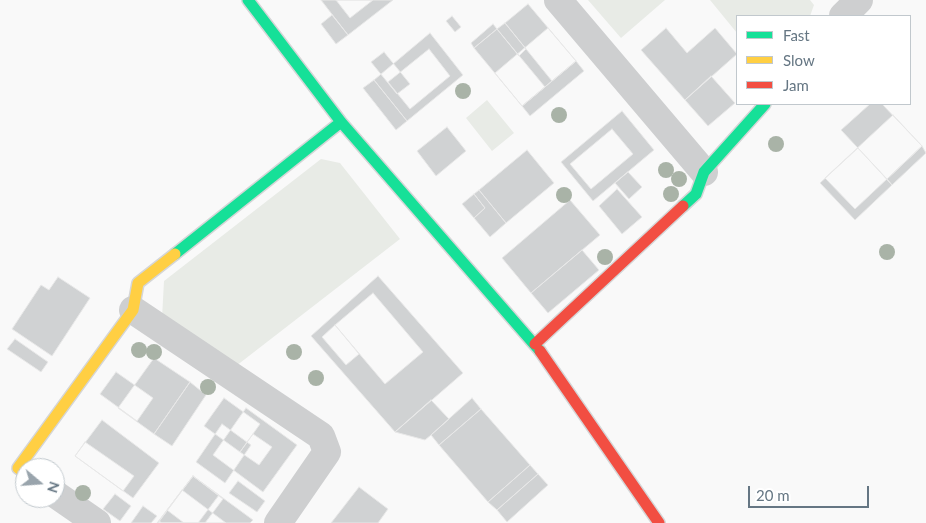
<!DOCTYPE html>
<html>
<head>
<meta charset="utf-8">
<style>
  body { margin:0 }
  #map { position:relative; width:926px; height:523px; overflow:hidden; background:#f9f9f9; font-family:Lato,sans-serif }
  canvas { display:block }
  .legend { position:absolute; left:736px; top:15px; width:175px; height:90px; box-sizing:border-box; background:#fff; border:1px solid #c1c8cd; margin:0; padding:6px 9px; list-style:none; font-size:15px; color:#657683 }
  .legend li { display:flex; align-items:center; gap:10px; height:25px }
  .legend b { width:25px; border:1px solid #c1c8cd }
  .north { position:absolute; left:15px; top:458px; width:50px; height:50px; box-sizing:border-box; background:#fff; border:1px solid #c1c8cd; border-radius:50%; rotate:108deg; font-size:14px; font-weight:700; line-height:20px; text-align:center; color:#657683 }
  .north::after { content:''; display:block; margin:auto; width:18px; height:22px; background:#99a4ac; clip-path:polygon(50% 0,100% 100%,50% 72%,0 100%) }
  .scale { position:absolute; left:748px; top:486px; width:121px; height:22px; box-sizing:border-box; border:2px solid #657683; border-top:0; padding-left:6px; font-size:15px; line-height:18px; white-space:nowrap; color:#657683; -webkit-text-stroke:4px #fff; paint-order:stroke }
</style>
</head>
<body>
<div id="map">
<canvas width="926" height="523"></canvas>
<ul class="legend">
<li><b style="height:6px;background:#16e098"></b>Fast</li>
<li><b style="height:6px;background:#ffcf43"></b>Slow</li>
<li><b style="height:6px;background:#f24e42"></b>Jam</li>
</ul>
<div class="north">N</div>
<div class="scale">20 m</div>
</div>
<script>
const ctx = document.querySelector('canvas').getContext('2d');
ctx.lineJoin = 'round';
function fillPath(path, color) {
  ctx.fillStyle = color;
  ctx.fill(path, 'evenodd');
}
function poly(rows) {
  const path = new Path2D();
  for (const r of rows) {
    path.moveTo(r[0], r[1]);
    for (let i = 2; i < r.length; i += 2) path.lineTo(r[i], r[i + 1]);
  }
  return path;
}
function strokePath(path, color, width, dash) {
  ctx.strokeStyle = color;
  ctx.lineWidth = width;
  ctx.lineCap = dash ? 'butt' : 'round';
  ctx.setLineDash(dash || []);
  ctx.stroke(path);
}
const green = poly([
  [588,0,665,0,621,38],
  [710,0,810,0,814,5,810,16,737,16,737,33],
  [487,100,514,133,492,151,466,118],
  [321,159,340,163,400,239,236,366,162,318,164,281]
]);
const building = poly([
  [321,0,393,0,348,35,321,0],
  [336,0,373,0,350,18,336,0],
  [528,4,576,61,552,81,505,23,528,4],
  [332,15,348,35,336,44,321,24,332,15],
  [452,16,461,27,455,32,446,21,452,16],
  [505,23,526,49,519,56,497,29,505,23],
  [493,24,497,29,474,48,471,43,493,24],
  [548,28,576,61,522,106,495,73,548,28],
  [666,28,687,53,715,28,737,54,685,100,641,50,666,28],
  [497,29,545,87,522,106,474,48,497,29],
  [430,33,463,75,407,121,374,80,430,33],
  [429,49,450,76,410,109,388,82,429,49],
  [384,52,410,84,397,94,371,62,384,52],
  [576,61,584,71,530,116,522,106,576,61],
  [711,76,735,103,708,126,685,100,711,76],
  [374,80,407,121,396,130,363,88,374,80],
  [870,104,882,104,922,146,887,179,841,130,870,104],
  [622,111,654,150,593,201,561,162,622,111],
  [893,115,922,146,855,209,825,178,893,115],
  [447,127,466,151,436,176,417,151,447,127],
  [612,129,633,154,591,189,570,164,612,129],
  [922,146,926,153,892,185,887,179,922,146],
  [858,148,892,185,855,220,820,183,858,148],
  [527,150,554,183,506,223,479,190,527,150],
  [628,172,642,187,629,199,615,183,628,172],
  [617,189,642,217,622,234,599,206,617,189],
  [479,190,506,223,490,237,474,218,485,208,474,194,479,190],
  [474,194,485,208,474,218,462,204,474,194],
  [570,200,600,235,531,293,502,258,570,200],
  [582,250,599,270,548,313,531,293,582,250],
  [378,276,463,373,395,432,311,336,378,276],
  [58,277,90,298,52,356,12,329,41,285,49,290,58,277],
  [373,293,423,352,385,384,335,325,373,293],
  [335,325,359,354,346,365,322,337,335,325],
  [15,339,48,362,41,372,7,349,15,339],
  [154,358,190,382,154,434,118,408,154,358],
  [116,372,153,398,137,421,100,394,116,372],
  [190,382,206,395,172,446,154,434,190,382],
  [224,398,260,424,240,452,204,426,224,398],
  [472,398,481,409,439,445,431,435,472,398],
  [431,400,449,419,431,435,425,440,395,432,431,400],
  [246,408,297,445,263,492,213,455,246,408],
  [481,409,530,465,488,502,439,445,481,409],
  [102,420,159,463,133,498,75,456,102,420],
  [222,424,251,445,225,483,196,462,222,424],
  [253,434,272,447,259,465,240,452,253,434],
  [85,442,134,476,123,491,75,456,85,442],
  [530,465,538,474,497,510,488,502,530,465],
  [538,474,548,485,507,522,497,510,538,474],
  [193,476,219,495,198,523,157,523,193,476],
  [193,476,253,520,250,523,184,523,167,510,193,476],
  [193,476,223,499,205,523,158,523,193,476],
  [238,481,265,501,257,512,229,493,238,481],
  [359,487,388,509,378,523,331,523,359,487],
  [182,490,226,523,162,523,159,521,182,490],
  [115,494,131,506,120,521,103,509,115,494],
  [143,506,157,516,151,523,131,523,143,506]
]);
const street = poly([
  [558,0,704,172],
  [843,16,859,0],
  [133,310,321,436,327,452,278,523],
  [55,494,97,523]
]);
const fast = poly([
  [248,0,341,122,540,351],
  [683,206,696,194,704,172,765,104],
  [175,254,341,122]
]);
const slow = poly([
  [25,473,18,468,133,310,138,283,175,254]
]);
const jam = poly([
  [535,344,683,206],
  [540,351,659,523]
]);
const trees = [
  [463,91],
  [559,115],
  [776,144],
  [666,170],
  [679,179],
  [671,194],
  [564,195],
  [887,252],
  [605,257],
  [139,350],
  [154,352],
  [294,352],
  [316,378],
  [208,387],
  [83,493]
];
fillPath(green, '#e8ebe6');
fillPath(building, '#d0d2d3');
strokePath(building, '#e8e8e8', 1);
strokePath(fast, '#d5d6d7', 14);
strokePath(slow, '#d5d6d7', 14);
strokePath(jam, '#d5d6d7', 14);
strokePath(street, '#cecfd0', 28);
strokePath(fast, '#16e098', 11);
strokePath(slow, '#ffcf43', 11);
strokePath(jam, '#f24e42', 11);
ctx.fillStyle = '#a9b3a7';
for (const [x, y] of trees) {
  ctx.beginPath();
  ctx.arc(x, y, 8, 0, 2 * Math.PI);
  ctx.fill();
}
</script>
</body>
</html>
